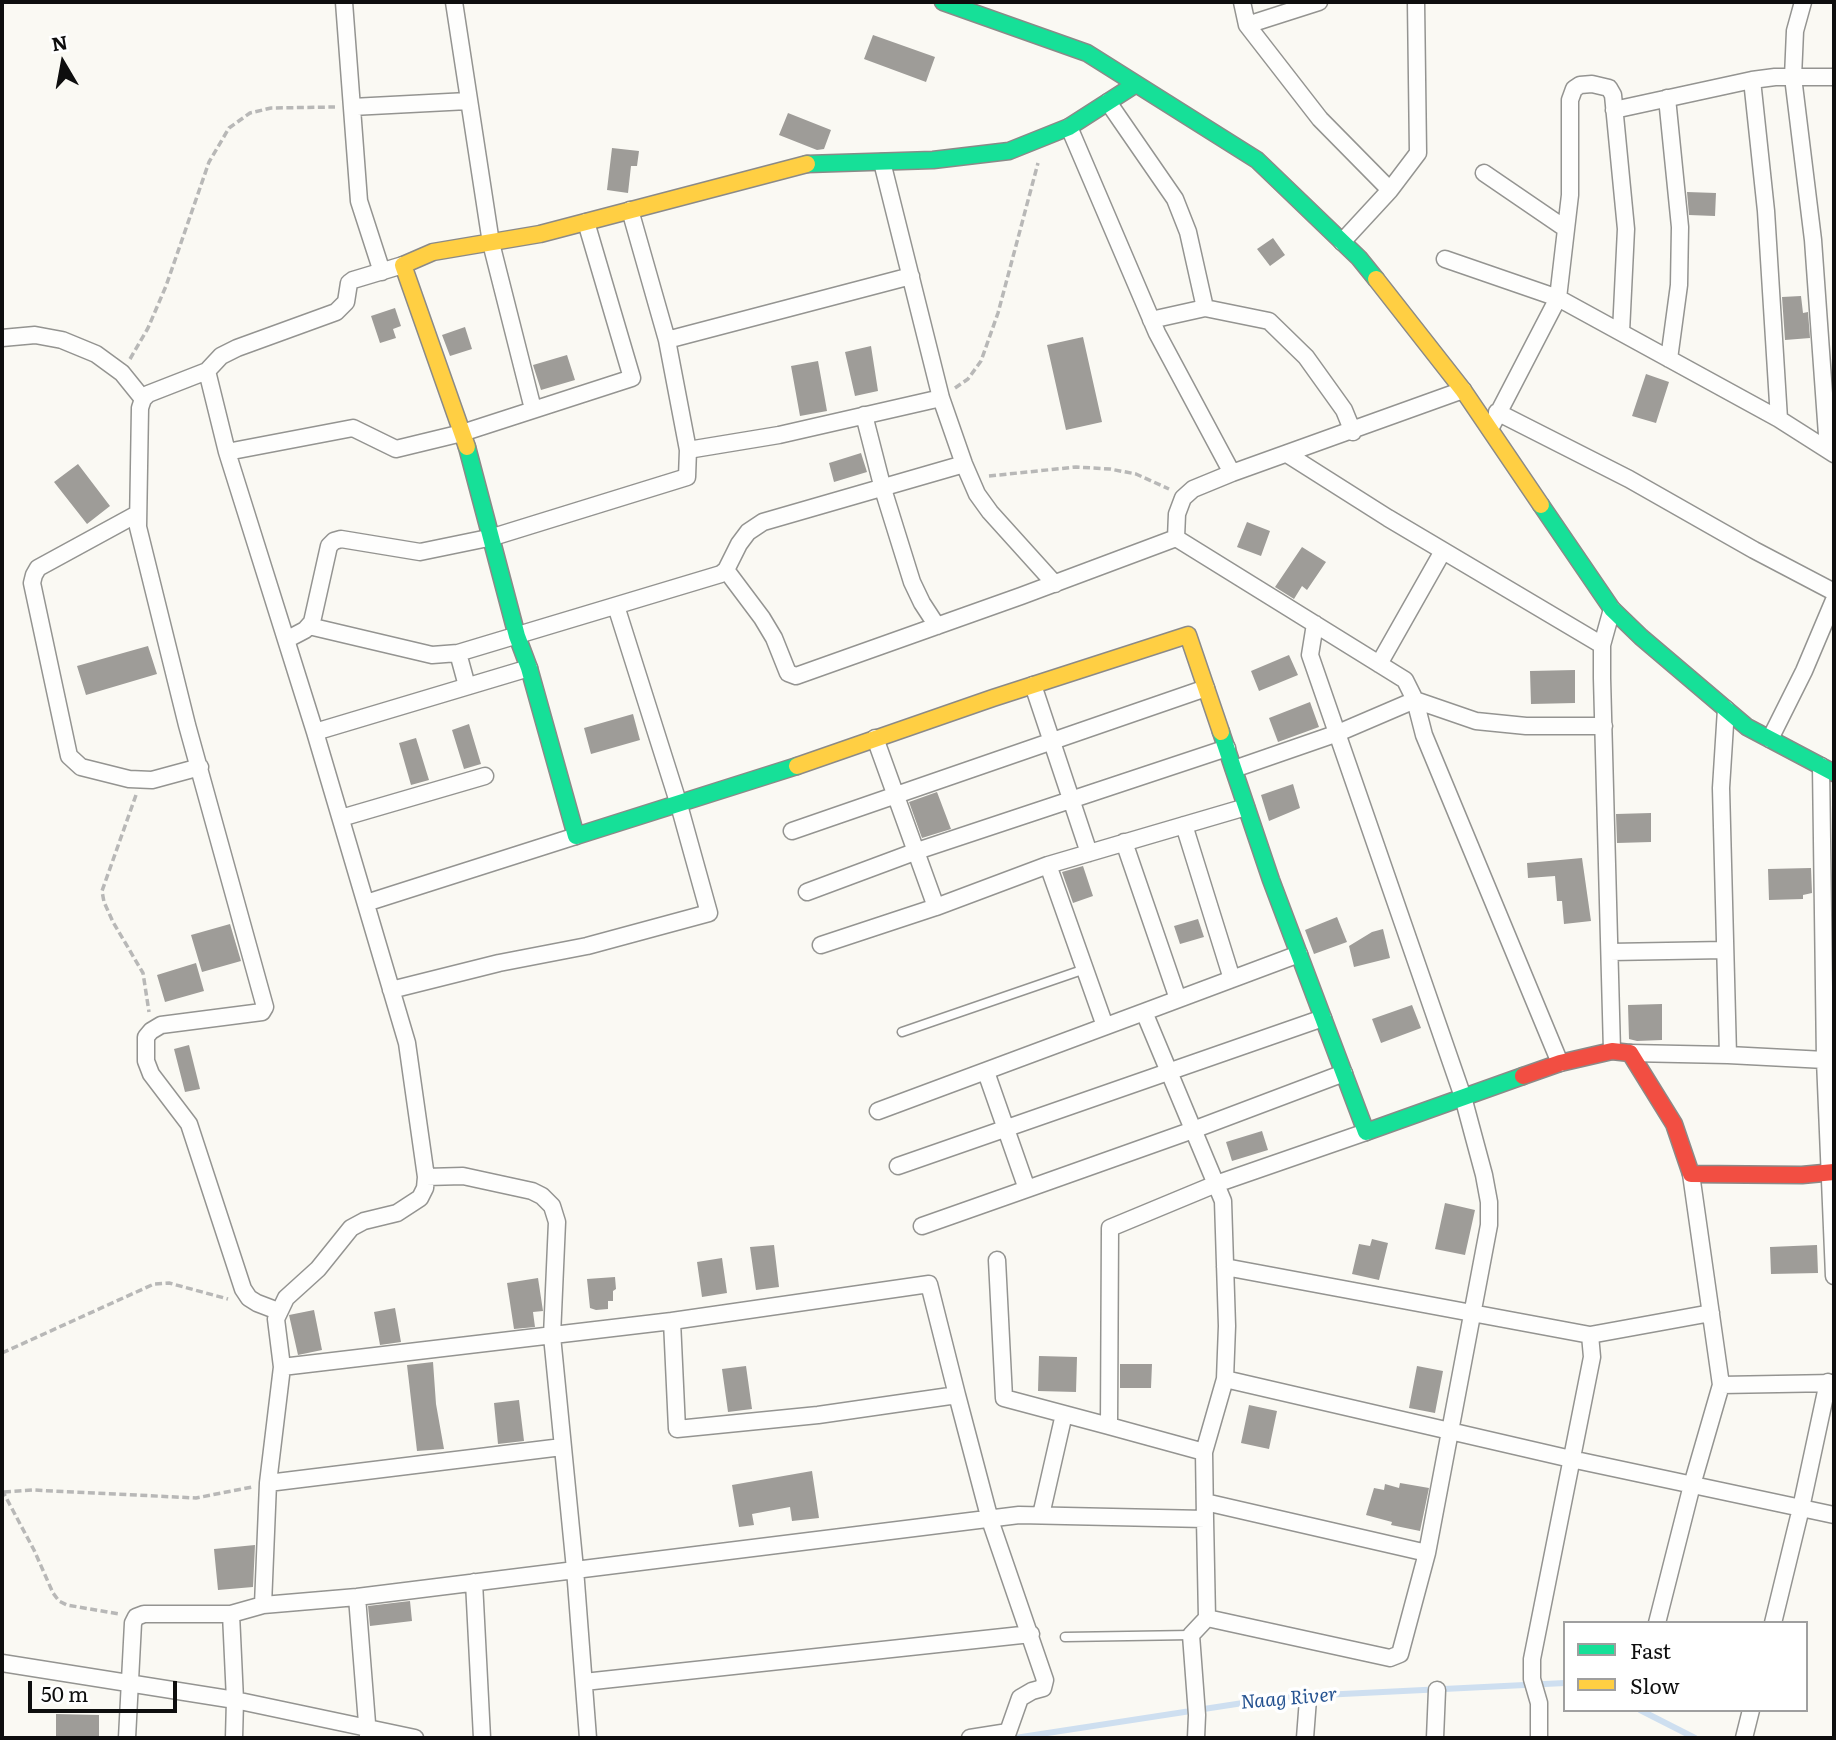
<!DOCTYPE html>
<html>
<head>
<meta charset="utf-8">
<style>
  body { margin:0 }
  #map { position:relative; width:1836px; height:1740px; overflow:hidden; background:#faf9f3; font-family:Literata,serif }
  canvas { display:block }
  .frame { position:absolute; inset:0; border:4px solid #0e0e0e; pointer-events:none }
  .legend { position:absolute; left:1563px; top:1621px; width:245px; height:91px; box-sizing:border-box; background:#fff; border:2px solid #9f9f9f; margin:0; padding:9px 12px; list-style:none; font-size:21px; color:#0e0e0e }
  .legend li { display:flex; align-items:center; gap:14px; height:35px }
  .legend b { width:35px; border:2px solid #9f9f9f }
  .north { position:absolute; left:28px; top:28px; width:70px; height:70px; -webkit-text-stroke:5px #fff; paint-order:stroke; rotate:350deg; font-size:19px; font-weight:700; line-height:28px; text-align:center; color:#0e0e0e }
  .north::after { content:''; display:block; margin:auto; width:24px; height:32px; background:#0e0e0e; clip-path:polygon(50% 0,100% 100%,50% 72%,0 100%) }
  .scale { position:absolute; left:28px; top:1681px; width:149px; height:32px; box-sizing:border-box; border:4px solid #0e0e0e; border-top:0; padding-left:9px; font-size:21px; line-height:24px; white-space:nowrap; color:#0e0e0e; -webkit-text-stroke:5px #fff; paint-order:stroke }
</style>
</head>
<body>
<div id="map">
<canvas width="1836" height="1740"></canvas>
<div class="frame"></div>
<ul class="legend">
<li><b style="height:9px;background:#16e098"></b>Fast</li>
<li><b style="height:9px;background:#ffcf43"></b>Slow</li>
</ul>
<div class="north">N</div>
<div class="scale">50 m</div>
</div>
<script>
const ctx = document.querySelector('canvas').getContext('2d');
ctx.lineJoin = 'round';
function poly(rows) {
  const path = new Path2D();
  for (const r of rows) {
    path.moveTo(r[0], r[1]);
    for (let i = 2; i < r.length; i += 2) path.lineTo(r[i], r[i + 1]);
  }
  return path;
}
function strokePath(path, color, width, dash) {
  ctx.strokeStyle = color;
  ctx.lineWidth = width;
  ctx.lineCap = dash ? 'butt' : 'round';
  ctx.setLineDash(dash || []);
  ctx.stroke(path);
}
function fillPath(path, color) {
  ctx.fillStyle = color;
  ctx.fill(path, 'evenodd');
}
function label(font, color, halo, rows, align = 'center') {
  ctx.font = font + ' Literata,serif';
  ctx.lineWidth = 7;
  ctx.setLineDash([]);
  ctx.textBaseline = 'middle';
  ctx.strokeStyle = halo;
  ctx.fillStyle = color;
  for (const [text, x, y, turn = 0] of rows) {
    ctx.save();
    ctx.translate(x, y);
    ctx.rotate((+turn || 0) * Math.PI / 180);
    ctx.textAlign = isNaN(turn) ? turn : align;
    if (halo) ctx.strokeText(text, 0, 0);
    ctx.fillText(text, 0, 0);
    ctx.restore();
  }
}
const stream = poly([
  [1640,1710,1695,1738],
  [1015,1738,1282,1697,1565,1683]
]);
const building = poly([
  [873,35,935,57,926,82,864,59],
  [788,113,831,130,824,149,817,150,779,135],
  [612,148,639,151,637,166,631,166,628,193,607,190],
  [1687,192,1716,193,1715,216,1689,215],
  [1273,238,1285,255,1270,266,1257,249],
  [1801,296,1803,313,1808,312,1810,338,1785,340,1782,297],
  [395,308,401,326,393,329,396,338,380,343,371,316],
  [465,327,472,349,450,356,442,335],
  [1083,337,1102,422,1066,430,1047,345],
  [871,346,878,391,855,396,845,352],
  [567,355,575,380,541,390,533,365],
  [818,361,827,411,800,416,791,366],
  [1646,374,1669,382,1656,423,1632,416],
  [861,453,867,472,834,482,829,463],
  [78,464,110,506,87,524,54,482],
  [1247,522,1270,531,1261,556,1237,547],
  [1302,547,1326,562,1307,590,1302,586,1294,599,1275,587],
  [148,646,157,674,86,695,77,666],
  [1289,655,1298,675,1259,691,1251,671],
  [1575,670,1575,703,1531,704,1530,671],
  [1310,702,1319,727,1278,742,1269,718],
  [633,714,640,740,591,754,584,728],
  [469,724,481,764,464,769,452,730],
  [416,738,429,780,411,785,399,743],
  [1293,784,1300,808,1269,821,1261,795],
  [937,792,951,829,922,838,909,802],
  [1651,813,1651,842,1617,843,1616,814],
  [1582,858,1591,921,1564,924,1562,901,1557,901,1555,876,1528,878,1527,863],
  [1083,866,1093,896,1073,903,1062,872],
  [1811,868,1812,893,1803,895,1803,899,1769,900,1768,869],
  [1337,917,1347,942,1314,954,1305,930],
  [1198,919,1204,937,1180,944,1174,926],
  [230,924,241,961,202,972,191,935],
  [1383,929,1390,958,1354,967,1349,946,1372,932],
  [196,963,204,991,165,1002,157,975],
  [1662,1004,1662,1040,1637,1041,1629,1039,1628,1005],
  [1412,1005,1421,1028,1381,1043,1372,1019],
  [189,1045,200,1089,185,1092,174,1049],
  [1262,1131,1268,1150,1232,1161,1226,1142],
  [1445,1203,1475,1210,1465,1255,1435,1249],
  [1372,1239,1388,1243,1379,1280,1352,1274,1359,1244,1370,1246],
  [774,1245,779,1287,756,1290,750,1247],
  [1817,1245,1818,1273,1771,1274,1770,1247],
  [722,1258,727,1293,702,1297,697,1262],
  [615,1277,616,1289,613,1291,613,1301,608,1301,608,1309,596,1310,590,1308,587,1279],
  [538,1278,543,1311,533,1312,535,1327,514,1329,507,1283],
  [395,1308,401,1342,380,1345,374,1312],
  [314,1310,322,1350,298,1355,289,1315],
  [1039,1356,1077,1357,1076,1392,1038,1391],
  [433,1362,436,1404,444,1449,417,1451,407,1365],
  [1120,1364,1152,1364,1151,1388,1120,1388],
  [746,1366,752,1409,728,1412,722,1369],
  [1417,1366,1443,1371,1435,1413,1409,1408],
  [519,1400,524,1441,498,1444,494,1403],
  [1249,1405,1277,1411,1269,1449,1241,1443],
  [812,1471,819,1518,792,1521,790,1507,752,1514,754,1525,739,1527,732,1485],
  [1400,1483,1429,1488,1420,1531,1391,1525,1392,1522,1366,1515,1374,1488,1384,1490,1385,1484,1399,1488],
  [255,1545,253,1587,218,1590,214,1549],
  [410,1601,412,1621,370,1626,368,1606],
  [56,1714,99,1715,99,1738,56,1737]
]);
const path = poly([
  [130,359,148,328,166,286,209,162,229,128,250,113,271,108,335,107],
  [955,388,968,379,981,361,998,313,1038,163],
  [989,476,1076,467,1110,469,1136,474,1169,489],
  [136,795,102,891,104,902,113,922,143,973,149,1012],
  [2,1353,154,1284,169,1283,228,1299],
  [2,1490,34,1550,53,1593,59,1601,67,1605,119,1614],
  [4,1492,33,1490,196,1498,252,1487]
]);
const lane = poly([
  [902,1032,1085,969],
  [1065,1637,1191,1635]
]);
const street = poly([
  [344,2,359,201,382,272],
  [454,2,491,243,533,409],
  [1242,2,1247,25,1320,119,1390,190,1418,153,1416,2],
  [1803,2,1795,31,1793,77,1813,240,1828,449],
  [1247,25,1319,2],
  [1752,80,1766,211,1779,419],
  [1667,98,1680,227,1679,285,1669,359],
  [1108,102,1175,199,1188,232,1205,308],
  [352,107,468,101],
  [1614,110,1752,80,1775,77,1834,77],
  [1069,127,1157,333,1232,473],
  [882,162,941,398,964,464,977,494,990,512,1055,584],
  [1484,173,1566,229],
  [630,210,667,340,688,450],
  [1342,242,1390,190],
  [1445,259,1558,298,1570,195,1570,100,1574,89,1580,85,1592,84,1609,88,1613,95,1626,229,1621,332],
  [1151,320,1205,308,1269,321,1306,357,1344,410,1353,432],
  [2,338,35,335,62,340,96,354,122,373,143,399],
  [667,340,911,276],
  [207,371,227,452],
  [1497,412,1629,479,1754,550,1834,592],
  [864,415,883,489,912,582,922,603,937,626],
  [1490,429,1558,298,1779,419,1834,454],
  [1287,454,1388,518,1602,645],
  [137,514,38,568,34,575,32,583,69,756,81,767,129,779,152,780,200,767],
  [1176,538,1177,514,1183,498,1193,489,1232,473,1463,390],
  [726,570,762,618,774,638,788,673,796,676,1021,596,1176,538,1405,680,1415,700,1424,735,1560,1063],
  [1612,609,1602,645,1602,678,1612,1051],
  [309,626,432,655,458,653,721,574,726,570,739,544,748,532,763,522,964,464],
  [286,640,305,630,312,622,329,546,334,541,341,539,420,552,493,537,687,477,688,450,779,435,941,398],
  [458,653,467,686],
  [1379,664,1443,551],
  [1033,685,1089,853],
  [1726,709,1721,788,1728,1055],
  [315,732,529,668],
  [875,738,936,907],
  [1770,739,1804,671,1834,600],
  [1234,769,1338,733,1415,700,1476,721,1526,726,1604,726],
  [341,818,485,776],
  [1184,825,1232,979],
  [792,831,1206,688],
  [1124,842,1178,999],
  [1048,865,1105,1026],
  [807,892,917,851,1227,748],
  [366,903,576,836],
  [821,945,936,907,1048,865,1246,807],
  [1610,952,1725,950],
  [391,990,499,963,587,946,709,913,679,805,616,606],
  [1144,1012,1299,954],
  [1630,1053,1728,1055,1825,1060,1821,766],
  [1825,1060,1834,1276],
  [986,1072,1027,1189,1193,1130,1344,1073],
  [878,1111,1144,1012,1223,1201,1227,1326,1225,1379],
  [898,1166,1323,1018],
  [1691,1174,1721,1385,1834,1383],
  [426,1177,463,1176,532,1191,542,1196,552,1206,557,1222,552,1336,575,1569,588,1738],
  [922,1226,1027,1189],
  [997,1260,1004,1398,1109,1426,1110,1228,1216,1184,1366,1132],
  [1225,1267,1590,1335,1592,1357,1532,1659,1532,1679,1539,1703,1539,1738],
  [278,1311,257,1303,249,1298,243,1289,189,1124,151,1074,146,1061,146,1037,151,1031,161,1025,262,1012,265,1007,187,725,138,527,140,408,143,399,148,394,207,371,221,356,237,348,336,312,346,302,349,283,353,280,403,265],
  [1590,1335,1711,1313],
  [282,1367,276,1319,286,1298,318,1269,351,1228,364,1221,397,1213,420,1198,425,1188,426,1177,407,1043,315,732,227,452,353,428,396,449,462,433,632,378,586,222],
  [957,1395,929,1284,672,1321,677,1429,818,1415,957,1395,990,1520,1045,1680,1043,1688,1032,1691,1020,1698,1008,1732,970,1738],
  [1109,1426,1204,1452],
  [562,1447,268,1483,282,1367,672,1321],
  [1205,1502,1427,1553],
  [1041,1515,1064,1414],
  [474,1582,482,1738],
  [357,1597,368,1736],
  [263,1605,268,1483],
  [1207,1618,1390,1658,1400,1654,1427,1553,1489,1225,1489,1202,1484,1175,1463,1097,1310,655,1315,624],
  [1657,1623,1692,1485,1721,1385],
  [1773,1623,1801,1508,1828,1382],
  [2,1663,235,1700,231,1614,263,1605,357,1597,1019,1515,1205,1519,1204,1452,1225,1379,1571,1459,1834,1515],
  [584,1682,1031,1634],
  [127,1738,133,1623,136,1617,144,1614,231,1614],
  [234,1738,235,1700,415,1738],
  [1196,1738,1197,1715,1191,1635,1207,1618,1205,1519],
  [1305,1738,1308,1699],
  [1435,1738,1437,1690],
  [1744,1738,1751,1710]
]);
const fast = poly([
  [943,2,1087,53,1257,160,1359,258,1376,279],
  [807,164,933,160,1009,151,1069,127,1136,84],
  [467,447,517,636,529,668,576,836,797,766],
  [1541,505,1612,609,1641,637,1747,727,1834,773],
  [1221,732,1271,880,1366,1132,1523,1076]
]);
const slow = poly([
  [1376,279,1463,390,1541,505],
  [467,447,403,265,433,252,540,234,807,164],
  [797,766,993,698,1188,635,1221,732]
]);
const jam = poly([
  [1523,1076,1560,1063,1612,1051,1630,1053,1674,1124,1691,1174,1802,1175,1834,1172]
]);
const waterNames = [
  ["Naag River",1289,1699,-5]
];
strokePath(stream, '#cedff0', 6);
fillPath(building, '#9e9c98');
strokePath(lane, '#949491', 11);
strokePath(street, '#949491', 19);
strokePath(fast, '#8b8a88', 19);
strokePath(slow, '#8b8a88', 19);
strokePath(jam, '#8b8a88', 19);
strokePath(path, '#b8b8b7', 3.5, [7, 3.5]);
strokePath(lane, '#fefefd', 8);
strokePath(street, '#fefefd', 16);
strokePath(fast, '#16e098', 16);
strokePath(slow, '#ffcf43', 16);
strokePath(jam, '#f24e42', 16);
label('italic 19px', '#265391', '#fff', waterNames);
</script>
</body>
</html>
